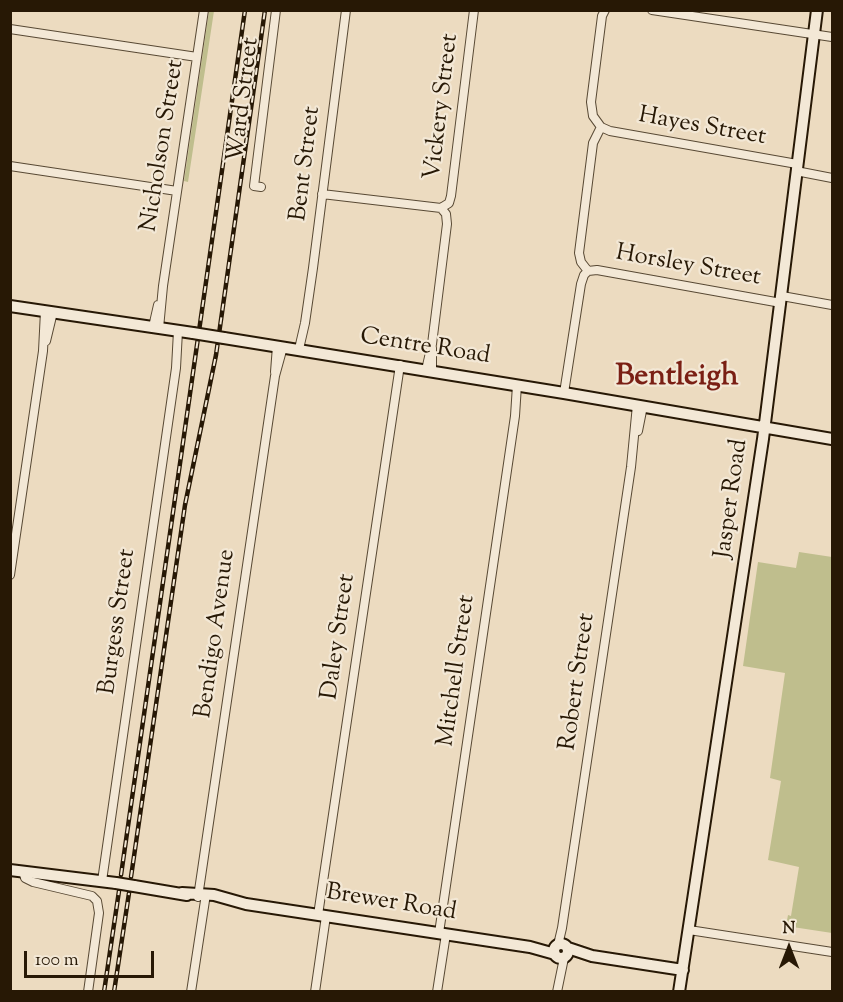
<!DOCTYPE html>
<html>
<head>
<meta charset="utf-8">
<style>
  body { margin:0 }
  #map { position:relative; width:843px; height:1002px; overflow:hidden; background:#ecdbc0; font-family:"Sorts Mill Goudy",serif }
  canvas { display:block }
  .frame { position:absolute; inset:0; border:12px solid #271805; pointer-events:none }
  .north { position:absolute; left:759px; top:918px; width:60px; height:60px; -webkit-text-stroke:4px #f3e8d6; paint-order:stroke; rotate:0deg; font-size:16px; font-weight:700; line-height:24px; text-align:center; color:#271805 }
  .north::after { content:''; display:block; margin:auto; width:21px; height:27px; background:#271805; clip-path:polygon(50% 0,100% 100%,50% 72%,0 100%) }
  .scale { position:absolute; left:24px; top:951px; width:130px; height:27px; box-sizing:border-box; border:3px solid #271805; border-top:0; padding-left:8px; font-size:18px; line-height:21px; white-space:nowrap; color:#271805; -webkit-text-stroke:4px #f3e8d6; paint-order:stroke }
</style>
</head>
<body>
<div id="map">
<canvas width="843" height="1002"></canvas>
<div class="frame"></div>
<div class="north">N</div>
<div class="scale">100 m</div>
</div>
<script>
const ctx = document.querySelector('canvas').getContext('2d');
ctx.lineJoin = 'round';
function fillPath(path, color) {
  ctx.fillStyle = color;
  ctx.fill(path, 'evenodd');
}
function poly(rows) {
  const path = new Path2D();
  for (const r of rows) {
    if (r.length === 3) {
      path.moveTo(r[0] + r[2], r[1]);
      path.arc(r[0], r[1], r[2], 0, 2 * Math.PI);
      continue;
    }
    path.moveTo(r[0], r[1]);
    for (let i = 2; i < r.length; i += 2) path.lineTo(r[i], r[i + 1]);
  }
  return path;
}
function strokePath(path, color, width, dash) {
  ctx.strokeStyle = color;
  ctx.lineWidth = width;
  ctx.lineCap = dash ? 'butt' : 'round';
  ctx.setLineDash(dash || []);
  ctx.stroke(path);
}
function label(font, color, halo, rows, align = 'center') {
  ctx.font = font + ' "Sorts Mill Goudy",serif';
  ctx.lineWidth = 4.5;
  ctx.setLineDash([]);
  ctx.textBaseline = 'middle';
  ctx.strokeStyle = halo;
  ctx.fillStyle = color;
  for (const [text, x, y, turn = 0] of rows) {
    ctx.save();
    ctx.translate(x, y);
    ctx.rotate((+turn || 0) * Math.PI / 180);
    ctx.textAlign = isNaN(turn) ? turn : align;
    if (halo) ctx.strokeText(text, 0, 0);
    ctx.fillText(text, 0, 0);
    ctx.restore();
  }
}
const green = poly([
  [209,11,214,11,188,182,184,181],
  [799,552,832,557,832,933,786,926,788,915,791,916,799,867,768,860,781,781,770,778,785,673,743,666,758,562,796,568]
]);
const street = poly([
  [652,10,832,37],
  [10,29,197,57],
  [601,127,610,131,797,164],
  [10,166,177,191],
  [796,171,832,178],
  [261,187,254,186,276,10],
  [322,194,441,208],
  [441,208,449,203,451,196,474,10],
  [588,271,597,270,781,303],
  [782,296,832,305],
  [153,327,158,305],
  [159,328,163,286,204,10],
  [46,341,53,312],
  [299,349,305,323,313,268,346,10],
  [426,370,432,344,447,224,446,214,441,208],
  [432,371,432,348],
  [275,372,277,346],
  [564,393,581,284,584,275,588,271,581,262,579,253,593,143,601,127,593,116,591,102,602,16,605,10],
  [638,431,643,406],
  [10,575,43,351,45,311],
  [23,871,25,878,33,882,92,896,97,901,99,913,88,992],
  [102,881,176,368,178,331],
  [198,897,275,376,283,347],
  [318,915,400,365],
  [689,930,832,952],
  [439,933,515,416,517,385],
  [558,945,562,928,631,467,637,405],
  [191,992,206,894],
  [315,992,326,916],
  [437,992,446,934],
  [557,992,564,958]
]);
const secondary = poly([
  [10,306,193,333],
  [224,338,564,393,832,439],
  [10,870,116,883],
  [134,886,187,895],
  [182,893,214,895,246,904,530,947,555,954],
  [561,951,7],
  [568,948,592,956,683,970],
  [679,992,763,439,817,10]
]);
const rail = poly([
  [121,875,245,10],
  [131,877,185,505,216,355,265,10],
  [104,992,119,891],
  [114,992,129,893]
]);
const secondaryBridge = poly([
  [193,333,224,338],
  [116,883,134,886]
]);
const streetNames = [
  ["Ward Street",245,100,-83],
  ["Vickery Street",443,107,-83],
  ["Hayes Street",702,128,10],
  ["Nicholson Street",164,146,-81],
  ["Bent Street",307,164,-83],
  ["Horsley Street",688,267,10],
  ["Centre Road",425,348,9],
  ["Jasper Road",733,499,-82],
  ["Burgess Street",119,622,-82],
  ["Bendigo Avenue",217,634,-82],
  ["Daley Street",340,637,-82],
  ["Mitchell Street",458,671,-82],
  ["Robert Street",579,682,-82],
  ["Brewer Road",391,904,9]
];
const districtNames = [
  ["Bentleigh",677,379]
];
fillPath(green, '#bfbe8d');
strokePath(street, '#584934', 10);
strokePath(secondary, '#271805', 14);
strokePath(street, '#f3e8d6', 8);
strokePath(secondary, '#f3e8d6', 10);
strokePath(rail, '#271805', 4.5);
strokePath(rail, '#f3e8d6', 2, [7]);
strokePath(secondaryBridge, '#271805', 14, []);
strokePath(secondaryBridge, '#f3e8d6', 10);
label('24px', '#271805', '#f3e8d6', streetNames);
label('bold 30px', '#7a1f14', '#f3e8d6', districtNames);
</script>
</body>
</html>
